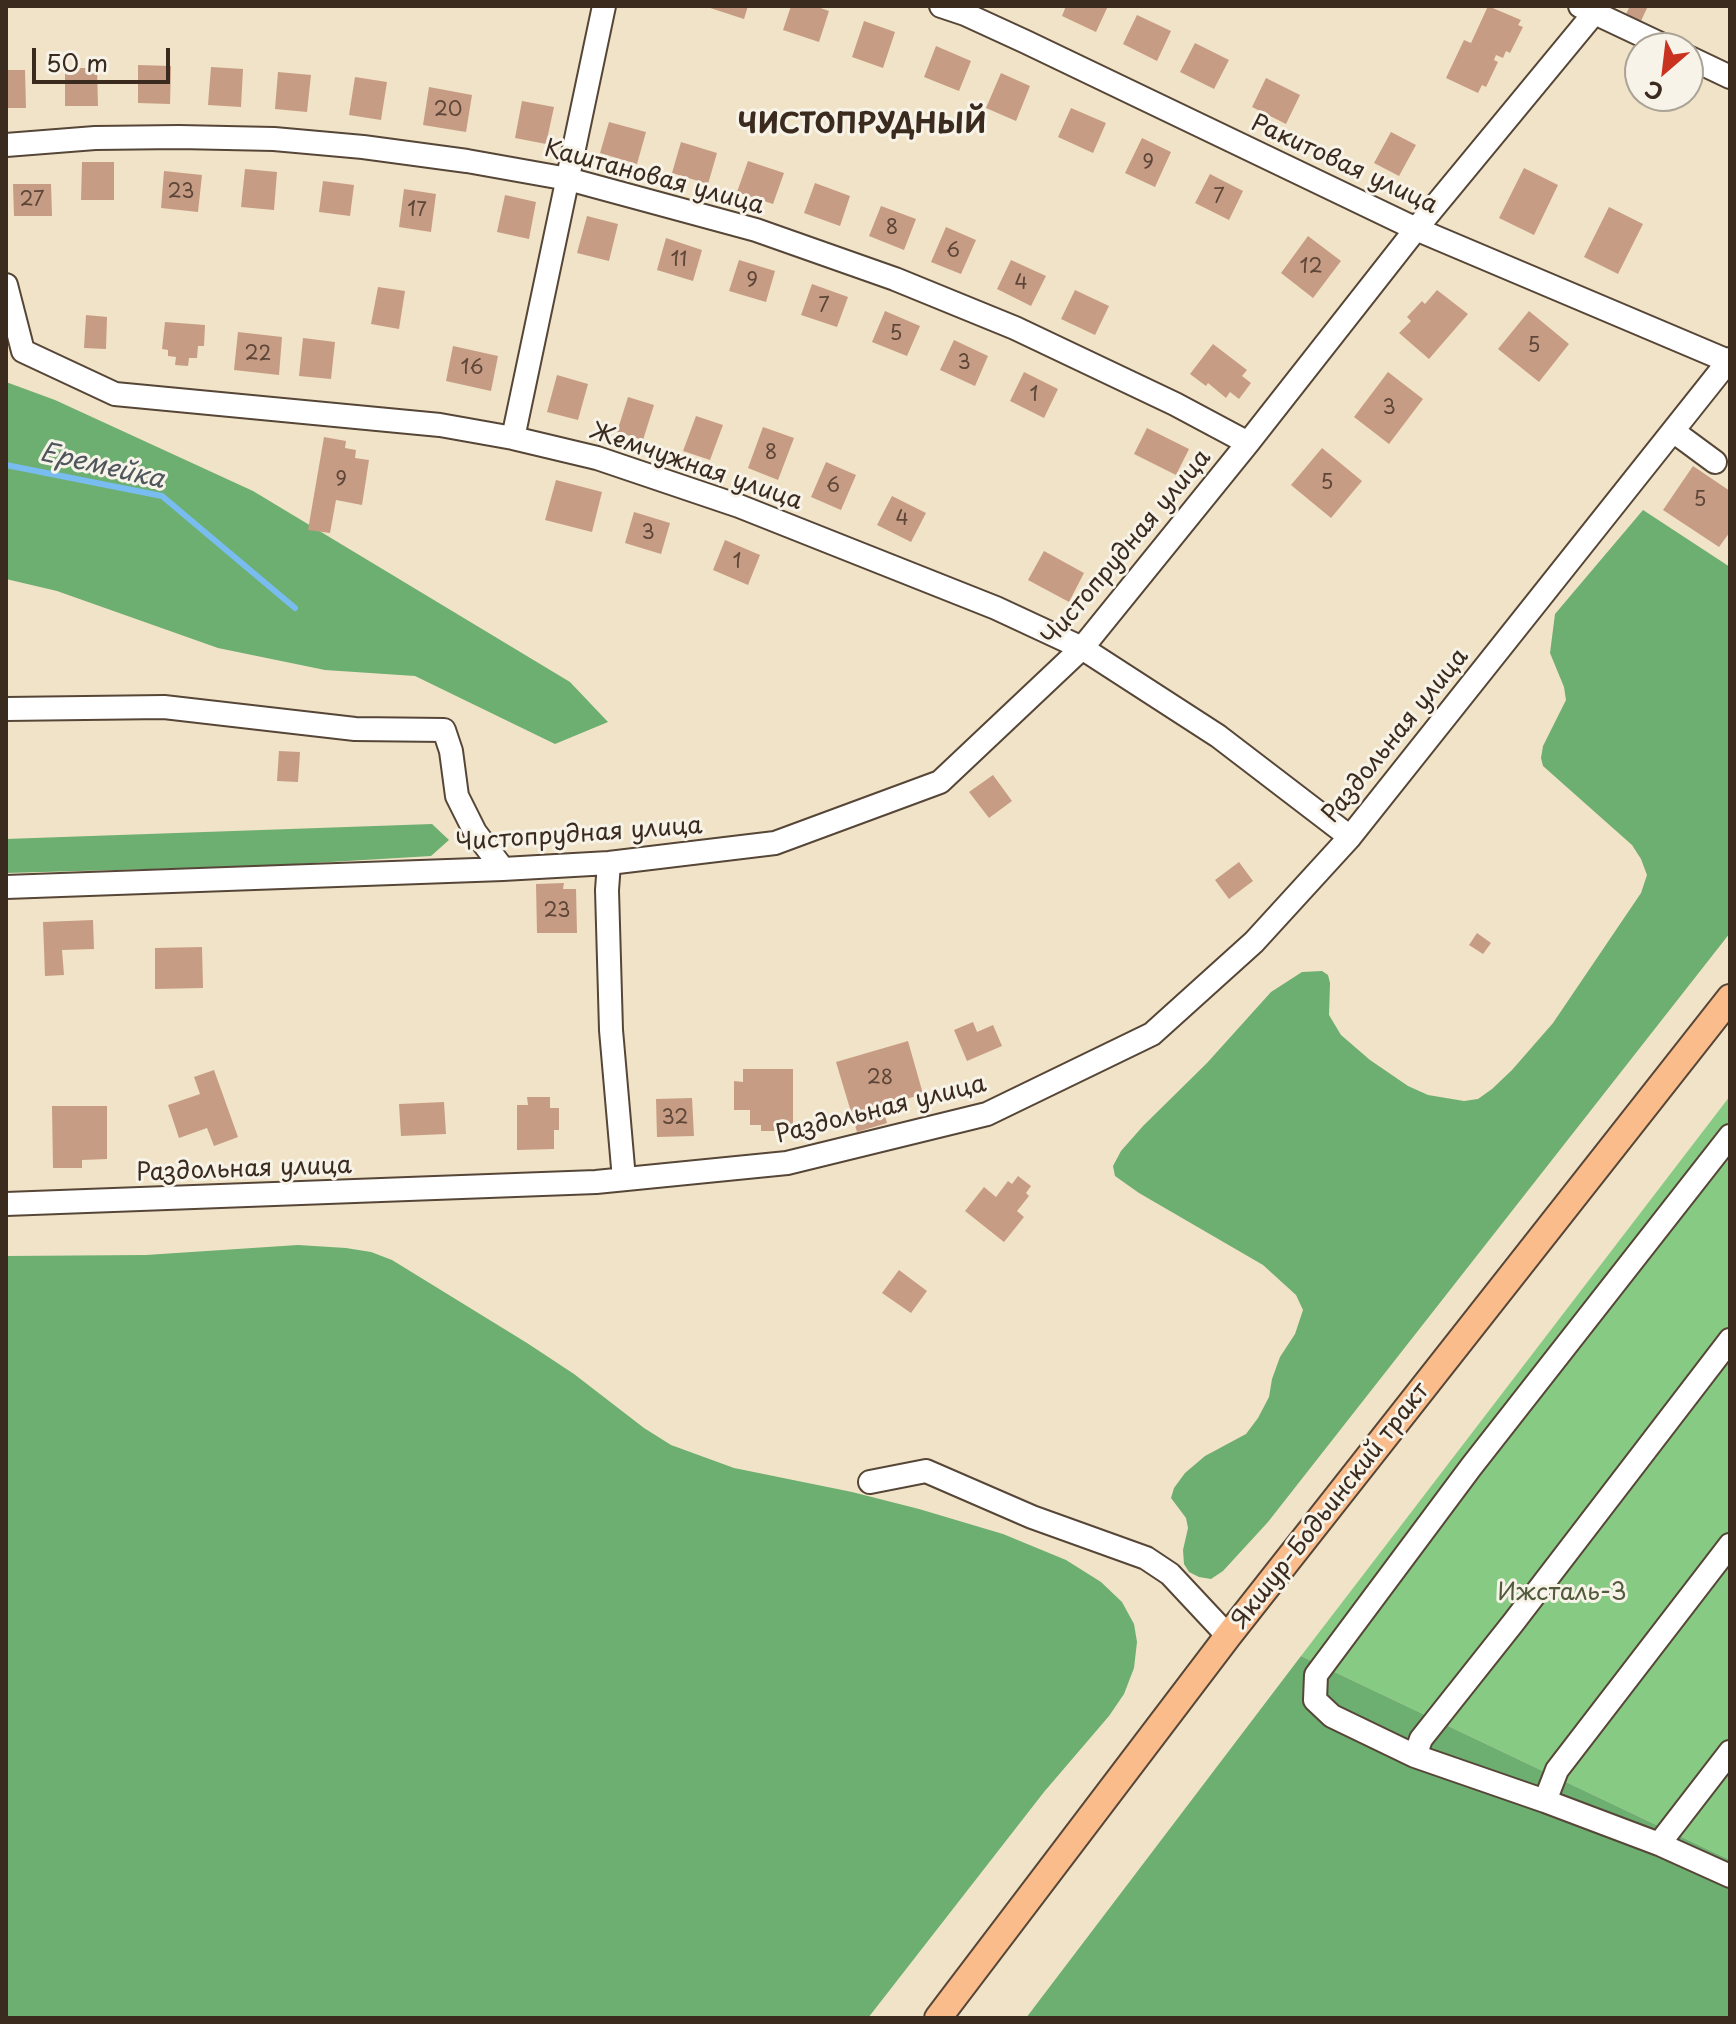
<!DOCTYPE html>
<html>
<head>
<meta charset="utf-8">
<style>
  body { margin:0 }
  #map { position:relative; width:1736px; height:2024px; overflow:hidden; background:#f1e3c7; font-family:"Playpen Sans",sans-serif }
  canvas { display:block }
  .frame { position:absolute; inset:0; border:8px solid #3b2a1e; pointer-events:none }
  .north { position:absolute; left:1624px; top:32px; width:80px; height:80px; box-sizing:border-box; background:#f7f3e8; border:2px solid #aca397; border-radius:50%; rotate:208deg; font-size:22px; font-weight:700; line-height:32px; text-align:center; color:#3b2a1e }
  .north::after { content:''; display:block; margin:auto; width:28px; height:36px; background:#c8321e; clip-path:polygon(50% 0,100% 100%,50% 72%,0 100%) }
  .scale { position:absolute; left:32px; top:48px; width:138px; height:36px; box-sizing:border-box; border:4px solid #3b2a1e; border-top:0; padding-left:10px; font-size:24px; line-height:28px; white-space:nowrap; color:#3b2a1e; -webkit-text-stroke:6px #f7f3e8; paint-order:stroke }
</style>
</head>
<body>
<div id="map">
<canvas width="1736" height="2024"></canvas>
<div class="frame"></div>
<div class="north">С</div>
<div class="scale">50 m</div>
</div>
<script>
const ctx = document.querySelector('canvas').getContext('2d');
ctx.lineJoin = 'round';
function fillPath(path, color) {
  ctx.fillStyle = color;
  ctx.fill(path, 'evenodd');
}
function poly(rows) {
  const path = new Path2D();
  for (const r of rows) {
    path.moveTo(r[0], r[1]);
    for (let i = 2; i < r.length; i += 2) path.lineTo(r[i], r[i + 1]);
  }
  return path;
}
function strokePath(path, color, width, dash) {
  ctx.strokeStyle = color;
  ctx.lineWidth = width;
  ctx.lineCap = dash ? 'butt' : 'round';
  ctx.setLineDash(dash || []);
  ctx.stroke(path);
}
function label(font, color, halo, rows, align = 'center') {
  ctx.font = font + ' "Playpen Sans",sans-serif';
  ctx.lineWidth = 6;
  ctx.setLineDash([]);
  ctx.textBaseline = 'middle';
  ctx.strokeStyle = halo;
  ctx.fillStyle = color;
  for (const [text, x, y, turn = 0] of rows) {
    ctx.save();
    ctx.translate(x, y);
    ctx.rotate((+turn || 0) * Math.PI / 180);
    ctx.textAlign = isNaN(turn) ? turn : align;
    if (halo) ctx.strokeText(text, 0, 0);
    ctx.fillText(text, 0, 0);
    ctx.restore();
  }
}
const green = poly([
  [1730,1096,1730,1860,1301,1656]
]);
const forest = poly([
  [6,382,55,400,253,491,570,682,608,722,555,744,415,676,325,670,218,648,57,591,6,579],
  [1643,510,1730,567,1730,933,1268,1522,1223,1571,1211,1579,1199,1577,1189,1572,1184,1564,1183,1550,1188,1528,1186,1518,1171,1498,1174,1488,1185,1473,1205,1456,1246,1434,1258,1418,1269,1397,1272,1379,1280,1357,1295,1334,1303,1310,1296,1295,1263,1265,1139,1193,1115,1176,1113,1166,1121,1151,1143,1126,1207,1063,1271,992,1302,972,1322,971,1328,975,1330,983,1329,1015,1341,1035,1370,1060,1408,1086,1428,1095,1464,1101,1478,1099,1492,1089,1512,1070,1553,1023,1641,893,1647,875,1641,859,1632,845,1543,766,1541,758,1543,746,1566,700,1564,687,1550,653,1555,614],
  [432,824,449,840,431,856,263,866,6,873,6,839],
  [298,1245,346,1248,371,1252,392,1260,527,1343,574,1374,644,1428,671,1445,734,1468,852,1492,919,1509,1003,1534,1066,1560,1101,1582,1122,1602,1134,1624,1137,1642,1134,1668,1124,1694,1109,1716,1044,1792,868,2018,6,2018,6,1256,146,1255],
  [1301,1656,1730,1860,1730,2018,1026,2018]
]);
const stream = poly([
  [6,465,162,496,295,608]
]);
const building = poly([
  [704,6,748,6,744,19],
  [791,6,815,6,829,11,819,42,783,30],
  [1066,6,1108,6,1096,32,1062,16],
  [1488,6,1521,20,1518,25,1523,27,1510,53,1506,51,1503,58,1496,55,1494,60,1498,62,1486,87,1482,85,1478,93,1446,78,1464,40,1471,43],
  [1630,6,1648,6,1641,21,1626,14],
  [1137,15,1171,31,1157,61,1123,44],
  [864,21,895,32,883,68,852,57],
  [1195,43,1229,60,1214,89,1180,72],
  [936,46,971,61,959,91,924,77],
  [138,65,171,66,170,104,138,103],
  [211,67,243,69,241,107,208,105],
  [65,68,97,68,98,106,65,106],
  [6,70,25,70,26,108,6,108],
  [278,72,311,75,307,112,275,109],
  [1001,73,1030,86,1016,121,986,108],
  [355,77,387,82,381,120,349,115],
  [1266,78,1300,95,1286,124,1252,107],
  [429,87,472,95,466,132,423,125],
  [522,101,554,107,546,144,515,138],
  [1071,108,1106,123,1093,153,1058,137],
  [609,122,646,132,637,164,600,153],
  [1391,132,1416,145,1399,176,1374,163],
  [1142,138,1171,152,1155,187,1125,173],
  [681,142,717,153,708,184,672,173],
  [748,161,784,173,773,204,737,192],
  [82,162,114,162,114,200,81,200],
  [1524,168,1558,185,1534,235,1499,218],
  [245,169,277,172,274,210,241,207],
  [164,171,202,175,198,212,161,208],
  [1210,174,1243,191,1229,220,1195,203],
  [323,181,354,185,350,216,319,212],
  [815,183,850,196,840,226,804,213],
  [13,184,51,184,52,216,14,216],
  [404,189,436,194,431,232,399,227],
  [505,195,536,202,529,239,497,232],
  [881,206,916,219,904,250,869,236],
  [1609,207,1643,224,1618,274,1584,257],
  [587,216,618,224,609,261,577,253],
  [946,227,976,240,961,274,931,262],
  [1308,236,1341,261,1313,298,1281,273],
  [666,238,702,250,693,281,657,270],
  [739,260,775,271,766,302,729,291],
  [1011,260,1046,276,1031,306,997,289],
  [812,284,848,297,837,327,801,315],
  [378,287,405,291,399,329,371,324],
  [1075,290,1109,306,1095,335,1061,319],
  [1437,290,1468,314,1429,359,1399,333,1411,321,1407,317,1422,301,1425,304],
  [885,311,920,326,907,356,872,342],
  [1529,311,1569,344,1539,382,1498,349],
  [86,315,107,317,106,349,84,348],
  [165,322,205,325,204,346,198,346,197,358,189,358,188,366,175,365,176,357,168,356,168,350,162,349],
  [238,332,282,337,279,375,234,370],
  [303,338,335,342,331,379,299,376],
  [954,340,988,356,975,386,940,370],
  [1213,344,1247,370,1242,376,1251,383,1239,399,1230,392,1226,398,1208,383,1206,386,1190,374],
  [453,346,498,356,491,391,446,381],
  [1024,372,1058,389,1044,418,1010,401],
  [1388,372,1423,399,1389,444,1354,417],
  [557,375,588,384,578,420,547,412],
  [628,397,654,405,643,440,617,432],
  [696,416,723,425,710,460,683,451],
  [763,427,794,438,778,480,748,468],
  [1147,428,1189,449,1176,475,1134,454],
  [324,437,346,441,345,448,356,450,355,458,369,460,362,505,336,500,330,533,308,530],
  [1322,448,1362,481,1331,518,1291,485],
  [826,462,856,475,841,510,811,497],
  [1693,466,1730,491,1730,532,1719,547,1663,510],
  [556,480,602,492,592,532,545,520],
  [892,496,926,513,911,542,877,525],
  [634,512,670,523,661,554,625,543],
  [725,540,760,555,748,585,713,570],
  [1044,551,1084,573,1069,602,1028,580],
  [279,751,300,752,298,782,277,781],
  [993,775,1012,801,989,818,969,792],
  [1239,862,1253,881,1229,899,1215,880],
  [564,883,563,889,576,889,577,933,537,933,536,884],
  [93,920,94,949,62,950,64,975,45,976,43,922],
  [1477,933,1491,943,1483,954,1469,945],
  [202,947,203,988,155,989,155,948],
  [973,1022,977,1032,993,1025,1002,1046,967,1061,954,1030],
  [908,1041,923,1094,882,1106,887,1123,857,1132,836,1062],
  [743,1069,793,1069,793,1131,761,1131,761,1125,750,1125,750,1110,734,1110,734,1081,743,1082],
  [214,1070,238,1137,214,1146,207,1128,179,1138,168,1105,200,1094,194,1077],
  [527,1097,550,1097,550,1108,559,1108,559,1130,554,1130,554,1149,517,1150,517,1105,528,1105],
  [692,1098,694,1136,657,1137,656,1099],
  [444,1102,446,1134,401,1136,399,1104],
  [52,1106,107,1106,107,1159,82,1160,82,1168,53,1168],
  [1018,1176,1031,1186,1026,1193,1029,1196,1017,1211,1024,1217,1004,1242,965,1211,984,1187,996,1197,1008,1181,1012,1184],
  [899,1270,927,1291,911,1313,882,1293]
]);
const minor = poly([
  [941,6,965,14,1026,42,1416,229,1728,361],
  [1580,6,1669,48],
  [1688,57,1730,77],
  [6,145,95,138,179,137,274,139,363,147,467,161,568,179,756,230,895,279,1015,328,1175,404,1248,443],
  [6,285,23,351,115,394,440,425,513,438,597,458,739,506,996,608,1082,648,1218,736,1350,837],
  [1673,431,1715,462],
  [513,438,604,6],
  [6,709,164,707,355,729,444,730,451,751,457,796,475,832,503,869],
  [609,863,607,890,611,1030,624,1179],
  [6,887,503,869,609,863,775,843,940,782,1082,648,1248,443,1416,229,1600,6],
  [1730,1136,1471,1467,1316,1675,1315,1700,1332,1716,1415,1756,1545,1801,1659,1844,1730,1876],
  [6,1204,596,1182,787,1163,987,1114,1152,1034,1254,942,1350,837,1730,359],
  [870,1482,926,1471,1032,1517,1146,1558,1170,1574,1228,1636],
  [1415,1756,1421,1739,1513,1623,1730,1340],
  [1545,1801,1557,1770,1730,1545],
  [1659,1844,1730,1752]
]);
const major = poly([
  [938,2018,1228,1636,1730,998]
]);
const numberNames = [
  ["20",448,110],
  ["9",1148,163],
  ["23",181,192],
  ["7",1219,197],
  ["27",32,200],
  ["17",417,210],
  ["8",892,228],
  ["6",953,251],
  ["11",679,260],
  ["12",1311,267],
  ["9",752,281],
  ["4",1021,283],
  ["7",824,306],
  ["5",896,334],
  ["5",1534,346],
  ["22",258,354],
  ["3",964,363],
  ["16",472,368],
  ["1",1034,395],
  ["3",1389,408],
  ["8",771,453],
  ["9",341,480],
  ["5",1327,483],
  ["6",833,486],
  ["5",1700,500],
  ["4",902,519],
  ["3",648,533],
  ["1",737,562],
  ["23",557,911],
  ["28",880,1078],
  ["32",675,1118]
];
const streetNames = [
  ["Ракитовая улица",1344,165,25],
  ["Каштановая улица",654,178,15],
  ["Жемчужная улица",696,467,19],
  ["Чистопрудная улица",1127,548,-50],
  ["Раздольная улица",1396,736,-51],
  ["Чистопрудная улица",579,835,-4],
  ["Раздольная улица",881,1110,-14],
  ["Раздольная улица",244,1170,-2],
  ["Якшур-Бодьинский тракт",1331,1506,-52]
];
const parkNames = [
  ["Ижсталь-3",1562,1593]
];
const waterNames = [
  ["Еремейка",102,467,13]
];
const quarterNames = [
  ["ЧИСТОПРУДНЫЙ",862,125]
];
fillPath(green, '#87ca83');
fillPath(forest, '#6dae71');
strokePath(stream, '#79bcef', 6);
fillPath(building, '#c79c84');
strokePath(minor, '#564637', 26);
strokePath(major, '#564637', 30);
strokePath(minor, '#fff', 22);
strokePath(major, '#fabc8b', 26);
label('20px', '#5e4638', null, numberNames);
label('24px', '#3b2a1e', '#f7f3e8', streetNames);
label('24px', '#525a3c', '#f7f3e8', parkNames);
label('italic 26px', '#4e565d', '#f7f3e8', waterNames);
label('bold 28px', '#3b2a1e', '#f7f3e8', quarterNames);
</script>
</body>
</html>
